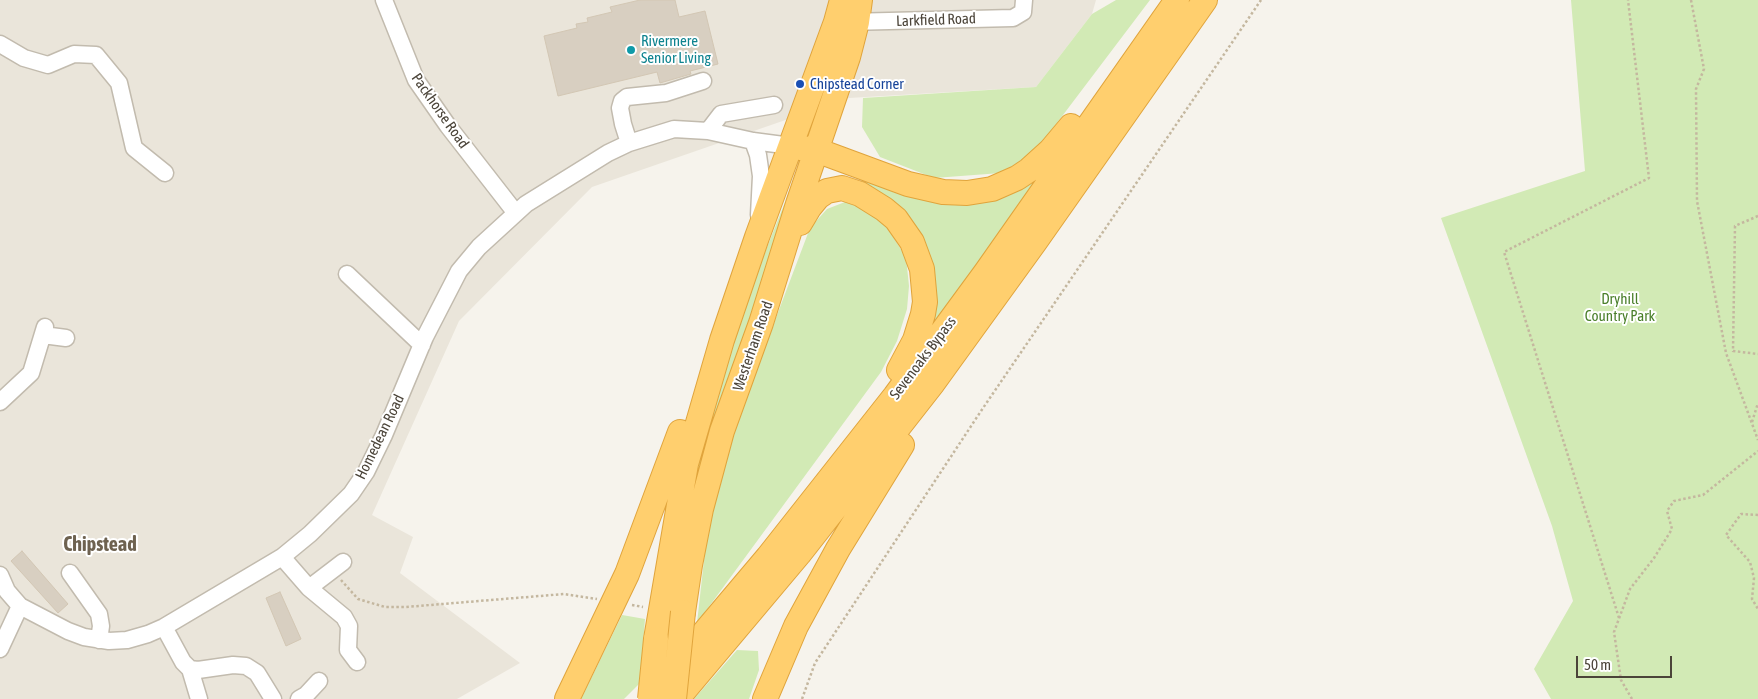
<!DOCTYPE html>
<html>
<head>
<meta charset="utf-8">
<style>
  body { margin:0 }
  #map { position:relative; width:1758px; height:699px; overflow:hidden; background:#f6f3ec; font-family:"Asap Condensed",sans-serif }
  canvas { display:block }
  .scale { position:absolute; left:1576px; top:656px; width:96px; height:22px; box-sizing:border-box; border:2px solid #4b4439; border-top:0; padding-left:6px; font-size:15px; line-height:18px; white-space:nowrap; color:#4b4439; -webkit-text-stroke:4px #fff; paint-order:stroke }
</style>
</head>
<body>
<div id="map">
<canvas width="1758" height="699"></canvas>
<div class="scale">50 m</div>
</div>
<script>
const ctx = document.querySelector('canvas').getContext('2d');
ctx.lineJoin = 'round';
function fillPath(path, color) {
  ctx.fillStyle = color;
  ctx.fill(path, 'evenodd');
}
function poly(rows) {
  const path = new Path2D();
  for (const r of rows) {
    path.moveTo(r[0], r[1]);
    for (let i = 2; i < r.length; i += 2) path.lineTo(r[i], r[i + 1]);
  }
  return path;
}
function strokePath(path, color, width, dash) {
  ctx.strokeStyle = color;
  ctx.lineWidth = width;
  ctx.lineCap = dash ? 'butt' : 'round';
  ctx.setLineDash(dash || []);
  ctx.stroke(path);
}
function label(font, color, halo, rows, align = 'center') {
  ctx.font = font + ' "Asap Condensed",sans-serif';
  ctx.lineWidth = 4;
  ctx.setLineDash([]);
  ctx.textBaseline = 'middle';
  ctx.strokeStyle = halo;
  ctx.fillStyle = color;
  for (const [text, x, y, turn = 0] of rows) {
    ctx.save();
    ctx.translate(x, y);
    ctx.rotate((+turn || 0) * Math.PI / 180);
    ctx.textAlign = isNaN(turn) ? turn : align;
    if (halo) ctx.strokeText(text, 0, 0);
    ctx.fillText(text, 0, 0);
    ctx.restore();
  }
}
const residential = poly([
  [0,0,1096,0,1092,14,1036,87,849,98,592,187,459,321,372,515,413,537,400,573,520,663,457,699,0,699]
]);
const green = poly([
  [1116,0,1150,0,1035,152,1001,173,934,178,880,157,862,127,863,98,1036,87,1092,14],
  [1571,0,1758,0,1758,699,1551,699,1534,669,1573,601,1552,526,1441,218,1585,171],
  [1051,166,923,341,930,319,891,200,858,178,930,201],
  [797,172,692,517,683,514,728,354,762,260],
  [845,202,868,210,886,226,906,257,909,286,907,309,897,341,881,372,697,623,707,533,727,447,810,228,827,209],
  [622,615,645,619,640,683,624,699,581,699],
  [737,650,758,651,759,670,749,699,694,699]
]);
const building = poly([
  [640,0,675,0,679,17,705,11,718,64,690,71,691,74,660,83,657,72,558,96,544,36,577,28,576,24,588,22,587,18,612,12,610,7,640,0],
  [22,551,68,604,58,613,11,561,22,551],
  [280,592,301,639,286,646,266,598,280,592]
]);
const path = poly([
  [1691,0,1704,69,1696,89,1697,201,1726,353,1758,440],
  [1758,216,1735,226,1733,351,1758,354],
  [1752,422,1758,403],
  [1758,515,1741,514,1726,535,1750,562,1754,578,1752,599,1758,609],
  [341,580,358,599,385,607,406,607,564,594,597,599],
  [632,605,643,607],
  [1619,618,1504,252,1649,178,1628,0],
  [802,699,815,663,981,411,1261,0],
  [1632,699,1621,680,1614,632,1630,589,1654,558,1672,529,1667,511,1674,501,1703,495,1758,451]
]);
const minor = poly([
  [384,0,416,80,448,126,515,212],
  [848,22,1013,18,1023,12,1024,0],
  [0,44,24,58,48,65,74,54,96,55,119,83,134,148,165,173],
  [708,131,721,114,774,105],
  [753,141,758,155,761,176,759,215],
  [629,143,623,124,620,108,622,101,627,97,666,93,703,81],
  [347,274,422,345],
  [43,335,66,338],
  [0,402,31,373,45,327],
  [282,557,309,588,344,617,349,626,348,650,357,662],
  [70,573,99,614,101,626,99,640],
  [0,575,7,591,20,606,68,631,84,637,109,641,127,640,148,634,164,627,282,557,310,534,351,494,366,472,384,435,425,337,459,271,479,247,526,204,608,153,629,143,674,129,708,131,753,141,791,146],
  [309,588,343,562],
  [164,627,183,662,190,669,198,670,233,665,246,666,257,673,273,699],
  [0,649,20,606],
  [190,669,199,699],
  [299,699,306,695,319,681]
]);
const highway = poly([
  [801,148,816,150,908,184,943,192,967,193,992,189,1017,178,1029,170,1050,151,1071,126],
  [800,223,809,208,818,197,827,191,842,188,860,194,884,209,896,219,912,242,922,269,925,302,923,314,915,340,899,370],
  [683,612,690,565,701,509,722,431,761,323,798,204,848,57,857,22,860,0],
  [656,639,686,464,722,340,757,237,836,22,842,0],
  [670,673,768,557,895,396,986,272,1177,0],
  [567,699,627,574,680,432],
  [677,699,799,554,933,383,1035,242,1205,0],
  [765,699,796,626,838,549,902,445]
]);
const highwayBridge = poly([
  [650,699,656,639],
  [674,699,683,612]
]);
const markers = [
  [631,50,5,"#0f9aa8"],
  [800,84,5,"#1a4fb4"]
];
const streetNames = [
  ["Larkfield Road",936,20,-2],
  ["Packhorse Road",440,111,55],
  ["Westerham Road",753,346,-71],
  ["Sevenoaks Bypass",923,358,-53],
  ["Homedean Road",380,437,-64]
];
const cultureNames = [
  ["Rivermere",641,41],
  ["Senior Living",641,58]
];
const transitNames = [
  ["Chipstead Corner",810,84]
];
const parkNames = [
  ["Dryhill",1620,299],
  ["Country Park",1620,316]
];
const districtNames = [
  ["Chipstead",100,545]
];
fillPath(residential, '#eae5da');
fillPath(green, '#d2eab5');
fillPath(building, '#d8cfc1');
strokePath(building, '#d3c7b4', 1);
strokePath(minor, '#c2bbae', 19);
strokePath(highway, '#e0a43c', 26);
strokePath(path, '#c4b79f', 2.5, [2.5, 2.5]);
strokePath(minor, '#fff', 16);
strokePath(highway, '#ffcf6e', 24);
strokePath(highwayBridge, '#e0a43c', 26, []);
strokePath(highwayBridge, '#ffcf6e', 24);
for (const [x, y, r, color] of markers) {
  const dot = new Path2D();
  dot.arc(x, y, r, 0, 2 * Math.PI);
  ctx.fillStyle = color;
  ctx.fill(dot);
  strokePath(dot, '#fff', 2);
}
label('15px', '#4b4439', '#fff', streetNames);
label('15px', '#0d838f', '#fff', cultureNames, 'left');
label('15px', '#164399', '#fff', transitNames, 'left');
label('15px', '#4a7f2a', '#fff', parkNames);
label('bold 20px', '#6e6250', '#fff', districtNames);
</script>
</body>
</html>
